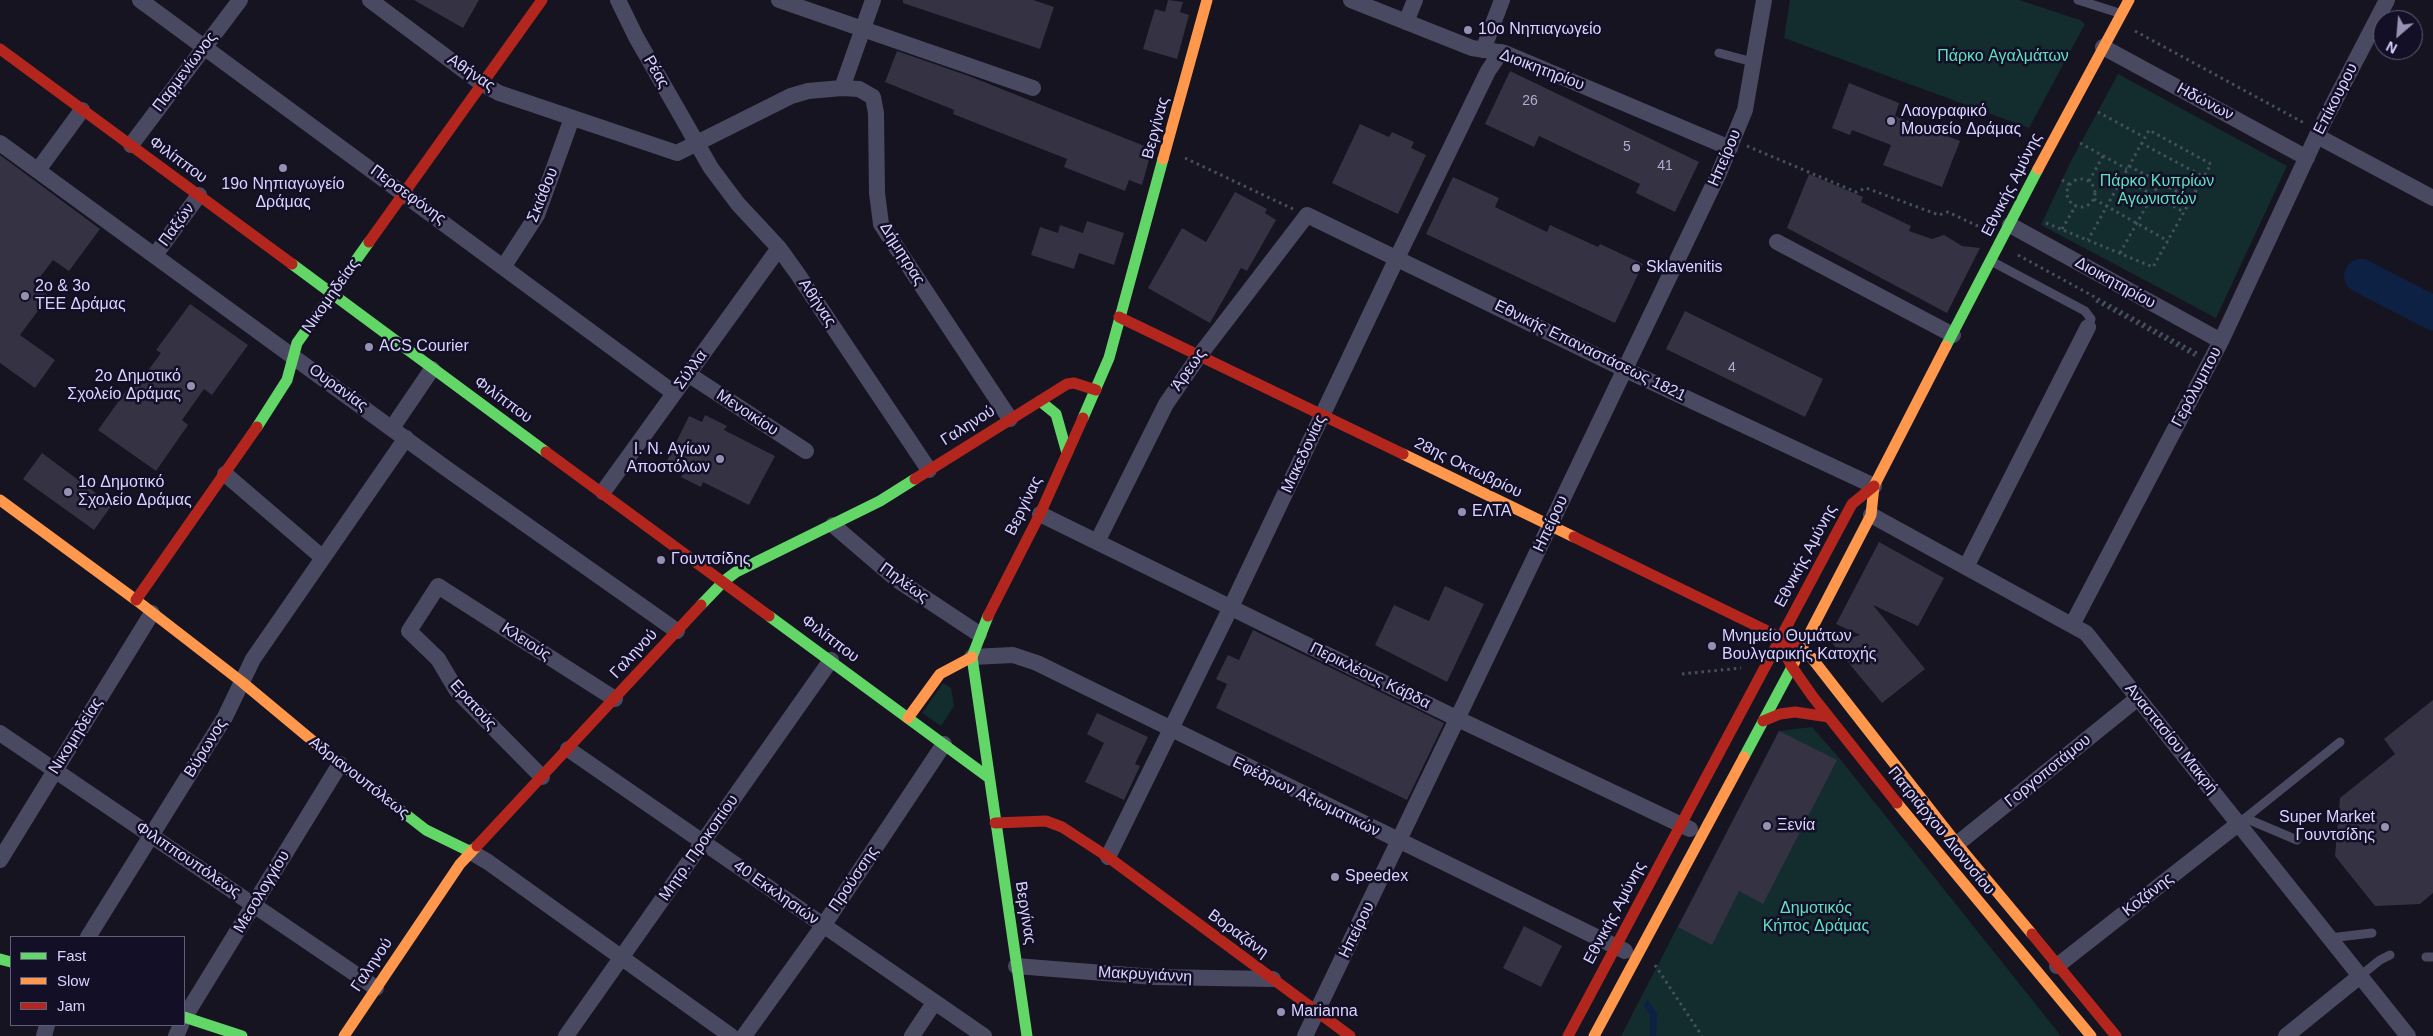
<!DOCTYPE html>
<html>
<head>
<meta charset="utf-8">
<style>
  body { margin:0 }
  #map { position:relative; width:2433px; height:1036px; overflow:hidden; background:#161421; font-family:Arial,sans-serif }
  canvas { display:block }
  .legend { position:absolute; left:10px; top:936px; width:175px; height:90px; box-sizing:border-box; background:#130f26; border:1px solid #625e7d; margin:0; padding:6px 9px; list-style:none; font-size:15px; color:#d9d4ff }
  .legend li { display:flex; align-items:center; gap:10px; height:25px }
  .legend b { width:25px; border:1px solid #625e7d }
  .north { position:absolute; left:2373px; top:10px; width:50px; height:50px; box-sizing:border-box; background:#130f26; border:1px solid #625e7d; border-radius:50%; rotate:207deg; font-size:14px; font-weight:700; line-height:20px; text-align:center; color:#d9d4ff }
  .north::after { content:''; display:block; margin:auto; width:18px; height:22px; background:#9591b1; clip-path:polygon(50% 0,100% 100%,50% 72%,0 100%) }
</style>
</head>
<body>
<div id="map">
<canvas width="2433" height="1036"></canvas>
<ul class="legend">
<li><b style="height:6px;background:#63d668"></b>Fast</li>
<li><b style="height:6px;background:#ff974d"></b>Slow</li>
<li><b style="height:6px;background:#b3261e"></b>Jam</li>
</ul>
<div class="north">N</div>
</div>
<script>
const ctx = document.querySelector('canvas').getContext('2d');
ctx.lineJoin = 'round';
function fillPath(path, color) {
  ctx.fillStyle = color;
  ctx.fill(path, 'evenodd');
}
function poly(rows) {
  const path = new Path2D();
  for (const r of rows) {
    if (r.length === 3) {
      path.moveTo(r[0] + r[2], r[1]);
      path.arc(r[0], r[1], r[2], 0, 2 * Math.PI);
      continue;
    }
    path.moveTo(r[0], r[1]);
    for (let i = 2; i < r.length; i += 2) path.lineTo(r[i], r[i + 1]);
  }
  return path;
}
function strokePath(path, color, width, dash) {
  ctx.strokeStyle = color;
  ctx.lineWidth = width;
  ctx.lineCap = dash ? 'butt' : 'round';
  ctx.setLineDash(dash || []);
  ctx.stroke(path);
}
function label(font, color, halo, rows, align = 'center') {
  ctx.font = font + ' Arial,sans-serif';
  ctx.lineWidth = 5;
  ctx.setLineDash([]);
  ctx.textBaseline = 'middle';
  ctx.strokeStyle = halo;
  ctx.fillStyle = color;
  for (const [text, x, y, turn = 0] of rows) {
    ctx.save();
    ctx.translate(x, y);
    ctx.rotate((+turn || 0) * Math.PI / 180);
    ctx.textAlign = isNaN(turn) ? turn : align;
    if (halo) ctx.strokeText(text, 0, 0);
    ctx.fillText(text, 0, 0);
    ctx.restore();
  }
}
const green = poly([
  [1790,0,2019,0,2080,20,2085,24,2029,128,1784,38],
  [2118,74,2287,166,2216,318,2041,225,2070,163],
  [943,683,951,688,954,706,941,726,922,713],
  [1812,727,1840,759,2061,1036,1621,1036,1779,731]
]);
const water = poly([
  [1648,1000,1657,1014,1656,1036,1650,1036,1650,1015,1643,1005]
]);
const river = poly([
  [2361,276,2433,313]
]);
const building = poly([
  [414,0,479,0,463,28],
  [903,0,1033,0,1054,7,1040,49,903,3],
  [1168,0,1183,2,1180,12,1189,15,1177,59,1143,49,1155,9,1165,12],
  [897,51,969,76,1152,149,1142,185,1129,180,1125,191,1064,167,1067,159,953,114,954,110,885,82],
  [1510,71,1699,162,1675,212,1636,193,1640,184,1539,136,1534,147,1485,124],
  [1849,83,1899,103,1895,116,1960,141,1942,187,1883,165,1891,145,1852,130,1850,135,1832,128],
  [1360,124,1389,137,1392,132,1414,142,1411,148,1426,155,1398,214,1332,183],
  [0,155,100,229,69,271,53,260,34,285,49,296,20,335,55,360,35,388,0,363],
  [1809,174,1863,197,1861,202,1911,226,1909,231,1932,239,1944,235,1962,246,1980,248,1947,313,1787,228],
  [1453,177,1499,198,1495,207,1547,232,1550,225,1598,247,1600,244,1643,264,1615,323,1426,234],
  [1235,192,1267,209,1265,213,1276,220,1247,271,1241,268,1210,323,1148,288,1182,228,1206,242],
  [1087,221,1124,233,1114,265,1079,253,1074,269,1031,255,1040,227,1058,233,1060,225,1083,233],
  [190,304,248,345,212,395,204,389,182,420,188,425,156,471,98,430,131,384,136,387,161,353,156,350],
  [1685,311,1823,379,1805,417,1666,349],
  [705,415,727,426,724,430,775,456,749,505,703,482,701,487,681,477,684,472,666,463,689,416,702,422],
  [42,453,112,505,94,530,23,479],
  [1879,542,1944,578,1918,626,1873,605,1925,669,1882,703,1832,643,1860,635,1836,624],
  [1445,586,1484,604,1447,682,1375,645,1394,605,1429,621],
  [1253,630,1444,723,1407,800,1216,708,1227,684,1216,679,1228,655,1239,660],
  [2433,700,2433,893,2420,904,2375,906,2335,856,2340,798,2395,754,2384,739],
  [1097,713,1148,737,1135,764,1140,766,1124,800,1085,782,1104,743,1087,734],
  [1779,731,1837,760,1763,904,1739,891,1712,945,1678,927],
  [1524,926,1562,946,1541,987,1503,968]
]);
const path = poly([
  [2135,31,2306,124],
  [2098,112,2144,137],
  [2080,143,2127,169],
  [2141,143,2204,177],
  [1747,146,1856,192,1866,188,1939,215,1948,212,1982,228],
  [1185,158,1293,209],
  [2129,166,2191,199],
  [2122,178,2184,212],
  [2081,193,14],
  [2062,180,2070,185],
  [2089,181,2103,156],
  [2094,199,2168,241],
  [2046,223,2153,267,2211,164,2149,130,2088,240],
  [2062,229,2076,205],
  [2120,253,2160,182],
  [2018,255,2197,353],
  [2096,301,2196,356],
  [1682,674,1741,668],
  [1655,965,1702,1036]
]);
const lane = poly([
  [2078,0,2119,13],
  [1719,53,1753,62],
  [1991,261,2085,311,2091,319,2088,327],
  [2245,818,2297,840],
  [2238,824,2340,742],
  [2330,938,2372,933],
  [2426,957,2433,957],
  [2360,976,2380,960,2390,955]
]);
const street = poly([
  [140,0,674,393],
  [370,0,481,83,499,93,677,153,791,96,808,91,842,88,873,0],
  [618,0,636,37,711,168,738,204,779,248,797,273,929,470],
  [779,0,1033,88],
  [1351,0,1472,48,1505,53,1730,148],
  [1406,22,1415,0],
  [2103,47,2307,158],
  [1483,50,1502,0],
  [842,88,859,89,873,97,876,113,877,193,881,224,1010,419],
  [2317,136,2433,198],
  [0,143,447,469,677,631],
  [131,145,240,0],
  [38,170,82,110],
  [2010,225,2221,341],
  [1777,242,1953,335],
  [155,255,199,195],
  [504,266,537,215,572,118],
  [688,374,806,451],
  [392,428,432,369],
  [225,474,323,558],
  [603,492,779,248],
  [1040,514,1458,719,1690,829],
  [1871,515,2086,633,2408,1036],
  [833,525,896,579,979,634],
  [1097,542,1166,404,1199,356,1307,215,1624,369,1874,486],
  [1966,567,2088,327],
  [2072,625,2221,341,2319,131,2387,0],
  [972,657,1013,655,1037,663,1625,951],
  [0,733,376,988],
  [568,749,984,1036],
  [542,777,457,691,438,659,409,631,438,586,615,699],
  [1957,844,2138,698],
  [471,852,488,862,731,1036],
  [1108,857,1231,607,1397,258,1488,71,1501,52],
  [0,860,152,613],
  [88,937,225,717,253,659,406,438],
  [1016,966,1154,977,1273,979],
  [2057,966,2238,824],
  [184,1018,340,764],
  [44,1036,47,1025],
  [176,1036,181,1025],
  [566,1036,831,660],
  [744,1036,823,926,944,744],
  [912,1036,934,1003],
  [1305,1036,1719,173,1745,110,1764,0],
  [2286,1036,2360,976]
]);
const fast = poly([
  [292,264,546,452],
  [1946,346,2038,169],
  [1040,401,1056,414,1067,453],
  [1083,418,1109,358,1163,159],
  [257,427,287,380,297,343,369,242],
  [701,605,724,581,736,572,880,501,915,479],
  [769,616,988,777],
  [988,616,972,657,1027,1036],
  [332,757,426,830,471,852],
  [1744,757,1792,667],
  [0,959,11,962],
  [184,1017,242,1036]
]);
const slow = poly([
  [1163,159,1207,0],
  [2038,169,2129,0],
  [1403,454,1574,537],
  [0,500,136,600,242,682,332,757],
  [1802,649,1811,657,1957,844,2032,934],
  [1792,667,1871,515,1874,486,1946,346],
  [908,718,940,674,972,657],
  [1897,803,2091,1036],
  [344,1036,460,864,477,846],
  [1594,1036,1744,757]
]);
const jam = poly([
  [0,49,292,264],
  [369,242,542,0],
  [1119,317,1403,454],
  [546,452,769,616],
  [915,479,1067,384,1074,383,1096,390],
  [1874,486,1852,504,1781,637,1783,649,1792,667,1813,697,1897,803],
  [1574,537,1798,646],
  [136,600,257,427],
  [988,616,1040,514,1083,418],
  [1763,721,1780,714,1795,712,1829,717],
  [995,823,1046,821,1062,827,1108,857,1350,1036],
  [477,846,701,605],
  [2032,934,2116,1036],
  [1568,1036,1781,637]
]);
const markers = [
  [1468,30,5,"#9591b1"],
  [1891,121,5,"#9591b1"],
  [283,168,5,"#9591b1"],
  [1636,268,5,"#9591b1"],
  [25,296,5,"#9591b1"],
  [369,347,5,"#9591b1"],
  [191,386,5,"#9591b1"],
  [720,459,5,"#9591b1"],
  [68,492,5,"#9591b1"],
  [1462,512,5,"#9591b1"],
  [661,560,5,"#9591b1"],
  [1712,646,5,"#9591b1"],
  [1767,826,5,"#9591b1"],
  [2385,827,5,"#9591b1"],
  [1335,877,5,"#9591b1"],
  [1281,1012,5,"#9591b1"]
];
const numberNames = [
  ["26",1530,101],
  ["5",1627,147],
  ["41",1665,166],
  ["4",1732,368]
];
const poiNames = [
  ["10ο Νηπιαγωγείο",1478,30],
  ["Λαογραφικό",1901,112],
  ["Μουσείο Δράμας",1901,130],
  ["19ο Νηπιαγωγείο",283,185,"center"],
  ["Δράμας",283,203,"center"],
  ["Sklavenitis",1646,268],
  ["2ο & 3ο",35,287],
  ["ΤΕΕ Δράμας",35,305],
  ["ACS Courier",379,347],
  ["2ο Δημοτικό",181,377,"right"],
  ["Σχολείο Δράμας",181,395,"right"],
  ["Ι. Ν. Αγίων",710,450,"right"],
  ["Αποστόλων",710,468,"right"],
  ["1ο Δημοτικό",78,483],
  ["Σχολείο Δράμας",78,501],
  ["ΕΛΤΑ",1472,512],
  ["Γουντσίδης",671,560],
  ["Μνημείο Θυμάτων",1722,637],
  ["Βουλγαρικής Κατοχής",1722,655],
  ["Super Market",2375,818,"right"],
  ["Γουντσίδης",2375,836,"right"],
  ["Ξενία",1777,826],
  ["Speedex",1345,877],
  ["Marianna",1291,1012]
];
const parkNames = [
  ["Πάρκο Αγαλμάτων",2003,57],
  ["Πάρκο Κυπρίων",2157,182],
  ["Αγωνιστών",2157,200],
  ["Δημοτικός",1816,909],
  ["Κήπος Δράμας",1816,927]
];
const streetNames = [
  ["Διοικητηρίου",1542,70,21],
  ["Παρμενίωνος",185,72,-53],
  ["Ρέας",656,72,60],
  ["Αθήνας",471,73,34],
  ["Επίκουρου",2336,99,-63],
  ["Ηδώνων",2205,102,28],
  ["Βεργίνας",1156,128,-75],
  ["Ηπείρου",1725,158,-67],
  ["Φιλίππου",178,160,36],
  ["Εθνικής Αμύνης",2012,185,-63],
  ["Περσεφόνης",408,195,36],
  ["Σκιάθου",543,195,-68],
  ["Παξών",177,225,-54],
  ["Δήμητρας",902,254,58],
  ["Διοικητηρίου",2115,283,29],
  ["Νικομηδείας",331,296,-55],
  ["Αθήνας",817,303,56],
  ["Εθνικής Επαναστάσεως 1821",1590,351,26],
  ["Σύλλα",691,370,-54],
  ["Άρεως",1189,370,-55],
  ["Γερόλυμπου",2197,387,-62],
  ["Ουρανίας",338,388,36],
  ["Φιλίππου",503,400,36],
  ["Μενοικίου",747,413,33],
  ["Γαληνού",968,426,-32],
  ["Μακεδονίας",1304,454,-65],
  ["28ης Οκτωβρίου",1468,468,26],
  ["Βεργίνας",1024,506,-64],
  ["Ηπείρου",1551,524,-65],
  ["Εθνικής Αμύνης",1806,556,-62],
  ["Πηλέως",904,583,36],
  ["Φιλίππου",830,639,37],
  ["Κλειούς",526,642,33],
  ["Γαληνού",634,654,-47],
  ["Περικλέους Κάβδα",1370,676,26],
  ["Ερατούς",473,705,48],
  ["Νικομηδείας",76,736,-58],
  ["Αναστασίου Μακρή",2171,739,51],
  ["Βύρωνος",206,748,-58],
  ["Γοργοποτάμου",2048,771,-39],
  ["Αδριανουπόλεως",359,778,38],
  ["Εφέδρων Αξιωματικών",1306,797,26],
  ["Πατριάρχου Διονυσίου",1941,831,51],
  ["Μητρ. Προκοπίου",699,848,-55],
  ["Φιλιππουπόλεως",188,860,34],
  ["Προύσσης",854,879,-56],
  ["Μεσολογγίου",262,892,-59],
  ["40 Εκκλησιών",776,893,35],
  ["Κοζάνης",2148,895,-38],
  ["Βεργίνας",1025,913,81],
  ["Εθνικής Αμύνης",1615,913,-62],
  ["Ηπείρου",1357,930,-64],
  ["Βοραζάνη",1238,934,36],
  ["Γαληνού",372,965,-56],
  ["Μακρυγιάννη",1145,975,3]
];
fillPath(green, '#132c2d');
fillPath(water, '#0d2144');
strokePath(river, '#0d2144', 34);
fillPath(building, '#343243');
strokePath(path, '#44505f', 3, [2.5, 4]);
strokePath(lane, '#4a4962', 9);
strokePath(street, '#4a4962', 16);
strokePath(fast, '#63d668', 11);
strokePath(slow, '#ff974d', 11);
strokePath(jam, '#b3261e', 11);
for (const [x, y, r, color] of markers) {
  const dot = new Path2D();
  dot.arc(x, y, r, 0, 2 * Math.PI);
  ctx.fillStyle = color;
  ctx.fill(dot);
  strokePath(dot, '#130f26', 2);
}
label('14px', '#b0acd0', null, numberNames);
label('16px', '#d9d4ff', '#130f26', poiNames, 'left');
label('16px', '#5fe0c0', '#130f26', parkNames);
label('16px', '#d9d4ff', '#130f26', streetNames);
</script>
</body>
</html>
